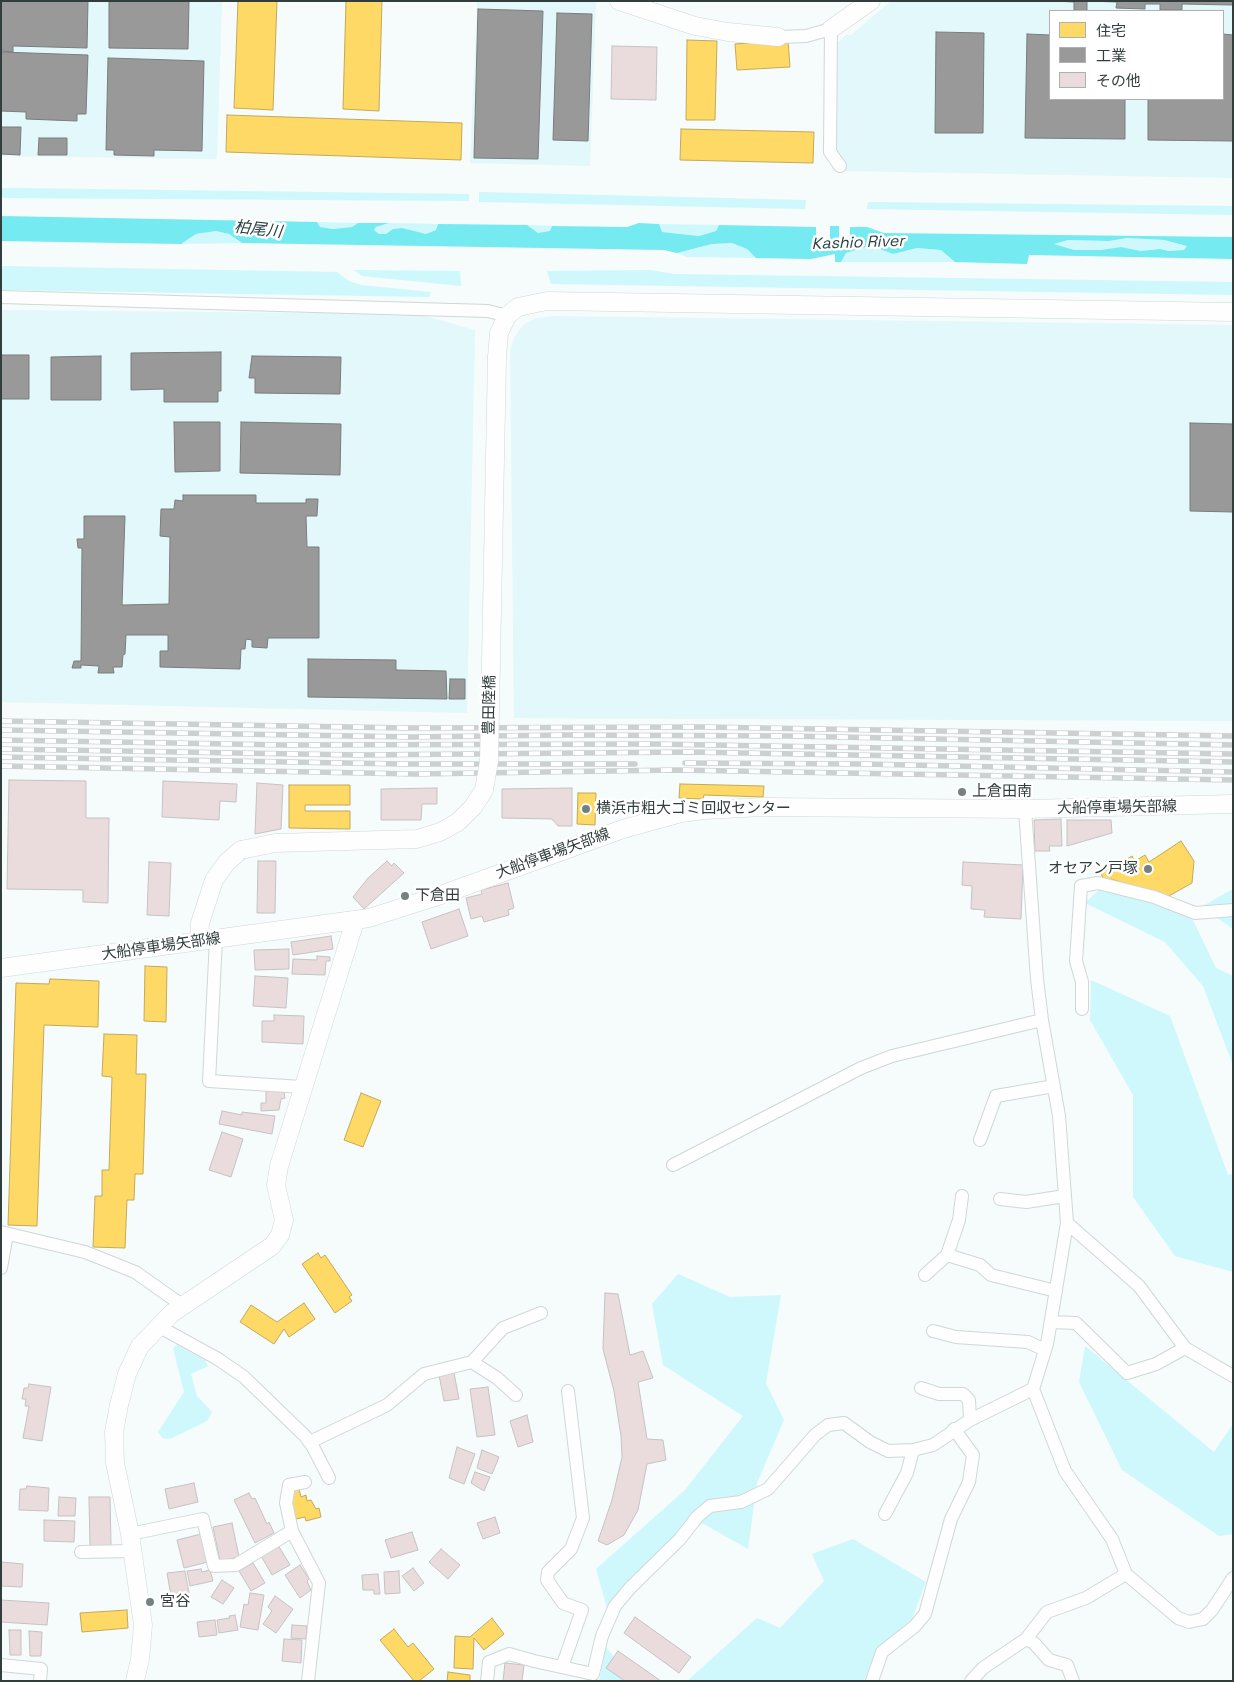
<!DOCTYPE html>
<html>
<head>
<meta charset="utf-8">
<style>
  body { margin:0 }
  #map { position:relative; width:1234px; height:1682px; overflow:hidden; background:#f6fbfb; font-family:"Space Grotesk","Noto Sans JP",sans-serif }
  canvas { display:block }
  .frame { position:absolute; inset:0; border:2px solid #323d3d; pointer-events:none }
  .legend { position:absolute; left:1049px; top:10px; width:175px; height:90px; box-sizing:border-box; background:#fff; border:1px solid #adb1b1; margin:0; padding:6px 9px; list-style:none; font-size:15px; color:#323d3d }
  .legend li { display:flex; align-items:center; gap:10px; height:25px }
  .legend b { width:25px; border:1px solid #adb1b1 }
</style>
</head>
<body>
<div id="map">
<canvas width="1234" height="1682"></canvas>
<div class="frame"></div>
<ul class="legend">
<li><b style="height:14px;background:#ffd966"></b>住宅</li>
<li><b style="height:14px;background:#999"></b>工業</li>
<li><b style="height:14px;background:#eadcdd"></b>その他</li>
</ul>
</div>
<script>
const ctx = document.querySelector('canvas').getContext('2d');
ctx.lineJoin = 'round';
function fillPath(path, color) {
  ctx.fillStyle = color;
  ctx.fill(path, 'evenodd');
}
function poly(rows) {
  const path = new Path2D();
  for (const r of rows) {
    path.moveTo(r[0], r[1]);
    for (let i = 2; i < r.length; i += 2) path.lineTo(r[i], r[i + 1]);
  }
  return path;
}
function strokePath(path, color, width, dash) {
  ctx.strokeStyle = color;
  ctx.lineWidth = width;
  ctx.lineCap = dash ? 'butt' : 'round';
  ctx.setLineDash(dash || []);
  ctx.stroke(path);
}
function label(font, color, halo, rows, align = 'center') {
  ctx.font = font + ' "Space Grotesk","Noto Sans JP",sans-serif';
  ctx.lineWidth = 5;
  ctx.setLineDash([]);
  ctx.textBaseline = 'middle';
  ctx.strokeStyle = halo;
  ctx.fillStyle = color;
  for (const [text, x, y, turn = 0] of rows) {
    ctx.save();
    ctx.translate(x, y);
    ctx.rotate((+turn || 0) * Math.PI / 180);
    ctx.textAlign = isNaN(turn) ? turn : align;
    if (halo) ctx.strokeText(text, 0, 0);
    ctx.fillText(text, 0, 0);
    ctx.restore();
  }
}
const built = poly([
  [1,1,222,1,217,159,1,156],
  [477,1,596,1,590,166,470,163],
  [891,1,1233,1,1233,178,845,171,845,163,833,151,833,47,846,35,851,35],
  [1050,11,1223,11,1223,99,1050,99],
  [1,310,418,314,475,330,467,713,1,702],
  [552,316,1233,325,1233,721,514,718,510,350,515,336,524,324,536,318]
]);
const green = poly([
  [1,188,16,188,469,194,469,201,1,198],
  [479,192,806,200,805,209,479,202],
  [868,202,1233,206,1233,215,867,209],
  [317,222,358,223,352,227,333,229,320,227],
  [389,223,438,224,436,230,426,234,402,228,393,229,387,234,379,234,374,230,376,227],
  [659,224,719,225,716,231,699,236,662,232],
  [527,225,552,226,550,231,538,233],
  [216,231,229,234,242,243,181,244,196,234],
  [1127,238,1164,240,1187,246,1184,250,1169,251,1160,249,1141,251,1121,247,1101,250,1074,250,1053,244,1068,240,1109,241],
  [732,243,747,249,756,258,687,257,677,253,712,244],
  [866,247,880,249,893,254,917,248,942,250,955,262,841,262,846,253],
  [1,266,337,272,349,281,361,285,431,292,429,297,1,290],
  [354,270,460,271,461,286,362,276],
  [651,270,674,274,1233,282,1233,295,551,284,547,271],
  [1100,889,1155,901,1193,920,1216,968,1233,976,1233,1065,1203,986,1165,942,1085,903],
  [1233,889,1233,929,1201,907],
  [1091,980,1170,1016,1228,1175,1233,1174,1233,1272,1175,1256,1133,1197,1133,1095,1090,1020],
  [678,1274,730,1297,781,1295,766,1383,784,1420,757,1483,748,1549,702,1523,607,1608,596,1569,685,1490,743,1416,663,1365,652,1304],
  [177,1345,205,1360,208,1366,191,1374,197,1396,212,1412,207,1421,170,1439,162,1438,158,1432,184,1392,173,1348],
  [1085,1346,1214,1452,1233,1424,1233,1534,1219,1536,1122,1470,1079,1382],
  [853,1539,926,1582,912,1619,876,1650,864,1681,687,1681,757,1618,780,1628,824,1581,812,1554],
  [606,1647,633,1681,599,1681]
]);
const water = poly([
  [1,216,317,222,320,227,333,229,352,227,358,223,389,223,376,227,374,230,379,234,386,234,393,229,402,228,426,234,436,230,438,224,527,225,538,233,550,231,552,226,627,227,639,223,659,224,662,232,699,236,716,231,719,225,816,227,816,238,830,238,830,226,839,226,839,238,850,238,850,227,867,227,884,233,1233,237,1233,259,1029,255,1027,264,955,262,941,250,917,248,893,254,880,249,866,247,846,253,841,262,835,262,835,254,811,259,756,258,747,249,732,243,712,244,677,253,664,250,242,243,229,234,216,231,196,234,181,244,1,241],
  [1127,238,1164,240,1187,246,1184,250,1169,251,1160,249,1141,251,1121,247,1101,250,1074,250,1054,244,1068,240,1109,241]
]);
const homes = poly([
  [238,1,277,1,273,110,234,108,238,1],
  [346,1,382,1,379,111,343,109,346,1],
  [687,40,717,41,715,120,686,120,687,40],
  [788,40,790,67,737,70,735,44,788,40],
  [227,115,462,123,461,160,226,152,227,115],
  [681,129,814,132,813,163,680,160,681,129],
  [680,784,764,786,763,797,704,795,703,799,679,798,680,784],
  [289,785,350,785,350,805,305,805,305,811,350,811,350,829,289,828,289,785],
  [578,793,596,793,595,825,577,824,578,793],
  [1181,841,1194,861,1192,883,1167,897,1111,879,1106,882,1099,871,1113,862,1116,866,1132,856,1135,861,1145,855,1149,862,1181,841],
  [145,966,167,967,166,1022,144,1021,145,966],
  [50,979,99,981,98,1027,44,1025,37,1226,8,1225,16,983,49,984,50,979],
  [104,1034,137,1035,136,1074,146,1074,143,1174,135,1174,134,1200,127,1200,125,1248,93,1247,95,1196,102,1196,102,1170,109,1170,112,1077,102,1076,104,1034],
  [361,1093,381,1101,363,1147,344,1140,361,1093],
  [318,1253,321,1258,325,1255,352,1295,349,1297,352,1301,335,1313,302,1264,318,1253],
  [304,1303,315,1319,289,1337,284,1329,274,1344,240,1322,251,1305,277,1322,304,1303],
  [299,1489,301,1497,306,1495,307,1501,311,1500,316,1509,319,1508,321,1517,306,1521,305,1517,296,1519,288,1493,299,1489],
  [127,1610,128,1628,82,1632,80,1613,127,1610],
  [492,1618,504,1634,484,1650,474,1638,473,1669,454,1668,455,1636,470,1637,492,1618],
  [394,1629,408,1647,413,1643,434,1669,419,1681,414,1681,380,1640,394,1629],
  [448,1672,470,1675,470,1681,447,1681,448,1672]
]);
const industry = poly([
  [1,1,88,1,87,48,13,46,13,52,1,51,1,1],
  [109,1,189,1,188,49,109,48,109,1],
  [1053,1,1233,1,1233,5,1182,4,1182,10,1160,10,1160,4,1145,4,1145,9,1116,8,1117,2,1087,1,1087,11,1074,11,1074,2,1053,1],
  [478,9,543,11,538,159,474,158,478,9],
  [557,13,592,14,588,141,553,140,557,13],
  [936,32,984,33,983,133,935,133,936,32],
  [1027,34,1050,35,1050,99,1125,99,1125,139,1025,138,1027,34],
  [1223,34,1233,35,1233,141,1148,140,1148,99,1223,99,1223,34],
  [1,52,88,55,86,114,77,114,77,121,26,119,26,112,1,111,1,52],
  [108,58,204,61,202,151,154,150,154,156,114,155,114,150,106,150,108,58],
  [1,127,21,127,20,155,1,154,1,127],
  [39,138,67,138,67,155,38,155,39,138],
  [221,352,221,391,218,391,218,402,164,402,164,389,131,390,131,353,221,352],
  [1,355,29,355,29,399,1,399,1,355],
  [101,356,101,400,51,400,51,357,101,356],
  [252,356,341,357,340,394,255,393,255,378,249,378,252,356],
  [174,422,220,422,220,471,175,472,174,422],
  [241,422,341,424,340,475,240,473,241,422],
  [1190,423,1233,424,1233,512,1190,511,1190,423],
  [183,495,256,495,256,503,306,503,306,499,318,499,317,516,306,516,307,547,319,547,319,638,268,638,267,648,252,647,252,640,246,639,245,649,241,649,240,669,160,667,160,651,168,651,168,635,126,635,125,654,123,655,122,667,113,667,114,673,98,673,99,666,81,665,81,668,72,668,74,661,81,661,82,548,78,548,77,539,84,539,84,516,125,516,122,605,169,604,170,537,160,536,161,509,174,509,175,500,183,501,183,495],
  [308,659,396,660,396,670,446,671,447,699,308,697,308,659],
  [450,679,465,679,465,699,449,699,450,679]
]);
const building = poly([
  [612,46,657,47,656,100,611,99,612,46],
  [9,780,86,781,86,818,109,818,108,903,83,902,83,890,7,889,9,780],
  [163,781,237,784,236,802,220,801,219,820,162,817,163,781],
  [257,783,283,785,281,829,255,834,257,783],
  [437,788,437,804,422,804,421,820,381,820,381,789,437,788],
  [572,788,572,826,558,826,552,819,502,818,502,789,572,788],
  [1061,819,1062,846,1049,846,1050,851,1035,851,1034,820,1061,819],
  [1067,820,1111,820,1112,833,1067,846,1067,820],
  [258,861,276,861,275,913,257,913,258,861],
  [387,861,392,866,394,863,404,873,364,909,353,897,368,878,387,861],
  [149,862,171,863,169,916,147,915,149,862],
  [963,862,1023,865,1021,919,984,917,985,910,971,909,972,886,962,885,963,862],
  [508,883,514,908,508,910,509,915,484,922,482,916,471,919,466,898,482,894,481,890,508,883],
  [459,909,468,936,431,949,422,922,459,909],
  [331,936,333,949,293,955,291,942,331,936],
  [289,949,289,969,255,970,254,950,289,949],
  [317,956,330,957,330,961,326,961,325,975,292,974,293,959,317,960,317,956],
  [255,976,288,978,286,1008,253,1006,255,976],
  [274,1015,304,1016,303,1044,262,1042,262,1021,274,1021,274,1015],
  [266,1091,284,1092,285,1098,281,1099,279,1110,261,1111,261,1103,266,1103,266,1091],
  [222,1111,242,1115,242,1112,275,1116,272,1134,219,1124,222,1111],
  [222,1132,243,1139,231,1177,209,1170,222,1132],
  [605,1293,618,1294,630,1355,643,1351,653,1378,638,1382,647,1439,663,1440,666,1460,647,1464,638,1510,624,1535,607,1545,598,1541,612,1500,622,1457,621,1436,614,1391,603,1349,605,1293],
  [454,1373,459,1399,444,1401,439,1375,454,1373],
  [29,1384,51,1387,42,1441,23,1438,29,1406,25,1406,26,1399,22,1399,24,1388,28,1388,29,1384],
  [488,1387,495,1435,477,1437,470,1389,488,1387],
  [527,1415,533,1442,518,1447,510,1421,527,1415],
  [457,1447,475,1454,464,1484,449,1478,457,1447],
  [482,1450,499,1457,492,1474,477,1468,482,1450],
  [475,1472,490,1477,484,1491,471,1483,475,1472],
  [194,1483,198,1502,169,1509,165,1489,194,1483],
  [27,1486,49,1488,48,1511,19,1510,20,1489,26,1489,27,1486],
  [249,1493,252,1499,255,1498,267,1524,269,1522,274,1533,255,1543,234,1500,249,1493],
  [59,1497,76,1498,75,1516,58,1516,59,1497],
  [89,1497,110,1497,111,1546,90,1546,89,1497],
  [495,1517,500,1533,483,1539,477,1523,495,1517],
  [44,1520,75,1521,74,1542,44,1541,44,1520],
  [232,1523,239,1557,220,1561,213,1527,232,1523],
  [412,1532,418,1550,391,1558,385,1540,412,1532],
  [201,1534,208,1562,184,1568,177,1540,201,1534],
  [278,1545,290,1565,272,1575,260,1554,278,1545],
  [441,1549,460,1565,448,1579,429,1562,441,1549],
  [1,1562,23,1564,22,1587,1,1586,1,1562],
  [253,1563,265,1583,251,1591,239,1571,253,1563],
  [300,1565,309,1579,307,1581,311,1590,300,1598,285,1575,300,1565],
  [413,1568,424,1583,414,1591,402,1576,413,1568],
  [201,1569,202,1572,210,1570,213,1581,190,1586,187,1571,201,1569],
  [185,1571,189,1593,171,1596,167,1573,185,1571],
  [399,1571,400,1593,385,1594,384,1572,399,1571],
  [378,1574,380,1594,374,1594,374,1590,363,1590,362,1575,378,1574],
  [222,1580,234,1588,223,1604,211,1597,222,1580],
  [250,1593,264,1595,258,1630,240,1627,244,1604,248,1605,250,1593],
  [275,1596,293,1609,276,1633,263,1624,272,1611,268,1607,275,1596],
  [1,1600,49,1603,47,1625,1,1622,1,1600],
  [235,1615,238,1630,219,1633,217,1620,230,1618,229,1616,235,1615],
  [635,1617,691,1657,679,1673,624,1633,635,1617],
  [215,1620,217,1635,199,1637,197,1622,215,1620],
  [292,1625,307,1626,306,1639,291,1638,292,1625],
  [9,1630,21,1630,21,1655,10,1655,9,1630],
  [29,1631,42,1632,41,1656,30,1656,29,1631],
  [284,1639,302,1640,301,1663,282,1661,284,1639],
  [618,1651,661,1681,625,1681,606,1668,618,1651],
  [505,1663,524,1665,522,1681,503,1681,505,1663]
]);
const street = poly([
  [778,37,806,36,831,29,830,152,840,166],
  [1,297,488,311,507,316],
  [1025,809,1037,979,1042,1020,1059,1116,1067,1223,1047,1344,1033,1389,1065,1471,1112,1539,1126,1574,1178,1618,1189,1622,1203,1619,1212,1610,1233,1578],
  [216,939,209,1081,302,1087],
  [1082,1009,1082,982,1076,961,1081,886,1098,883,1154,897,1195,913,1233,910],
  [980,1140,996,1096,1054,1086],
  [673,1165,861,1068,892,1056,1042,1020],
  [1000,1199,1026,1202,1065,1196],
  [1067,1223,1139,1286,1185,1348,1233,1376],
  [1,1232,85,1252,135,1272,182,1305],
  [947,1255,980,1265,991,1275,1056,1291],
  [1,1268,7,1234],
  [925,1275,947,1255,959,1220,962,1196],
  [1051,1322,1076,1323,1127,1373,1156,1364,1185,1348],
  [158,1326,218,1359,244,1377,305,1436,313,1447,329,1478],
  [933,1331,956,1337,1028,1342,1045,1350],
  [472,1362,497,1378,516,1395],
  [921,1388,939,1394,963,1394,969,1400,970,1420],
  [310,1442,387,1405,424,1374,472,1362,503,1328,541,1313],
  [305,1482,289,1485,286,1503,292,1531,319,1583,308,1681],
  [885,1514,907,1473,913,1450],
  [130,1534,203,1519,214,1566,236,1565,292,1531],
  [81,1552,133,1551],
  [1026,1639,1034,1643,1049,1660,1067,1665,1073,1681],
  [1,1665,41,1669,40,1681],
  [562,1667,582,1610,563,1603,547,1580,548,1572,571,1549,583,1518,568,1391],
  [487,1681,489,1662,509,1654,534,1661,593,1674,602,1636,615,1606,630,1588,680,1539,697,1517,710,1506,741,1502,768,1489,815,1435,828,1425,844,1423,870,1442,888,1451,913,1450,933,1445,970,1420,1033,1389],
  [872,1681,882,1652,915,1626,925,1614,951,1519,969,1482,973,1455,954,1429],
  [971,1681,983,1668,1026,1639,1047,1612,1086,1598,1126,1574]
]);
const secondary = poly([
  [619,1,695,26,728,32,778,37],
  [831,29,871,1],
  [497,357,499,333,507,316,518,307,547,301,1233,312],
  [199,941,200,923,214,880,227,862,241,850],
  [1,968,369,918,438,896,623,829,681,813,704,810,763,807,1025,809,1233,804],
  [135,1681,140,1659,143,1625,130,1534,115,1463,114,1432,119,1405,127,1374,140,1346,172,1313,272,1246,280,1235,284,1220,276,1185,279,1166,355,921]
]);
const rail = poly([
  [1,721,407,728,703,727,1233,736],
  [1,730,411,737,564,735,788,736,1233,745],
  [1,740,286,745,653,744,1233,754],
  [1,749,358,755,689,752,1233,762],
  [1,757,403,764,635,764],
  [685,763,863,764,1233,772],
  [1,766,415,774,676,770,1233,780]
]);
const secondaryBridge = poly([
  [241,850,275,843,417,839,440,832,458,822,473,807,484,790,489,761,497,357]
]);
const markers = [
  [962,792,5,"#778080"],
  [586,809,5,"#778080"],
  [1148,869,5,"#778080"],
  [405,896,5,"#778080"],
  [150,1602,5,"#778080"]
];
const streetNames = [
  ["豊田陸橋",490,705,-89],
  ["大船停車場矢部線",1117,808,-1],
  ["大船停車場矢部線",553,854,-20],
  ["大船停車場矢部線",161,947,-8]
];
const poiNames = [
  ["上倉田南",972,792],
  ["横浜市粗大ゴミ回収センター",596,809],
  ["オセアン戸塚",1138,869,"right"],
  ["下倉田",415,896],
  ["宮谷",160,1602]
];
const waterNames = [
  ["柏尾川",258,230,7],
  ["Kashio River",858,243,-2]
];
fillPath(built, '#e2f8fa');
fillPath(green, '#cef8fb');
fillPath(water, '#75eaf1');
fillPath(homes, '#ffd966');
strokePath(homes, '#c2aa5a', 1);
fillPath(industry, '#999');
strokePath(industry, '#7a7d7d', 1);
fillPath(building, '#eadcdd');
strokePath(building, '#c5c2c3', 1);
strokePath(street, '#d0d7d7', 14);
strokePath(secondary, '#d0d7d7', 19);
strokePath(street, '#fefefe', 12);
strokePath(secondary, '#fefefe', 18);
strokePath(rail, '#cdd0d0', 5.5);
strokePath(rail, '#fff', 4, [11]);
strokePath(secondaryBridge, '#d0d7d7', 19, []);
strokePath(secondaryBridge, '#fefefe', 18);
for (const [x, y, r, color] of markers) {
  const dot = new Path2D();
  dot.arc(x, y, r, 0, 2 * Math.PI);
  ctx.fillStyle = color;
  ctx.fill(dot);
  strokePath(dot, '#fff', 2);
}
label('15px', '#323d3d', '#fff', streetNames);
label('15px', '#323d3d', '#fff', poiNames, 'left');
label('italic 16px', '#294345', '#fff', waterNames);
</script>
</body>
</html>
